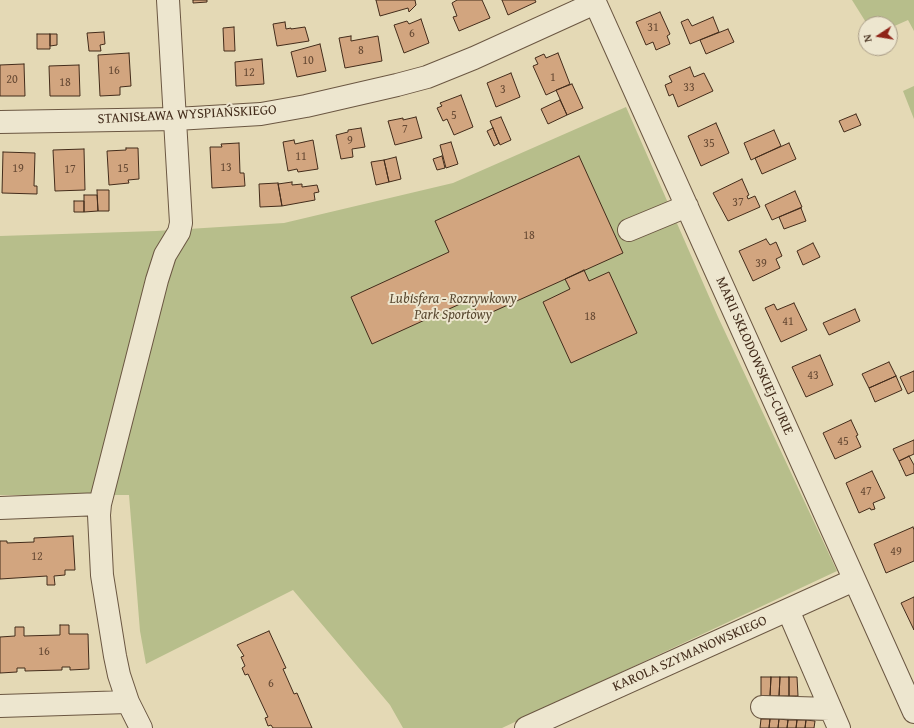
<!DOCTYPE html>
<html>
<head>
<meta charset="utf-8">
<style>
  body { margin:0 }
  #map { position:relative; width:914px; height:728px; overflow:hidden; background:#e4d9b5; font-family:"Gentium Book Plus",serif }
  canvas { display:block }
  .north { position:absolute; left:858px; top:16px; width:40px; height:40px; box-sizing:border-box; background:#ede6cf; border:1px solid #a99c87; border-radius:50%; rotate:258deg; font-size:11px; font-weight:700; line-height:16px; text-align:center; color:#432c1b }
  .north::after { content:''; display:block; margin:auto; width:14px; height:18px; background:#8f2418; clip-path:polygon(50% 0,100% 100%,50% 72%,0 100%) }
</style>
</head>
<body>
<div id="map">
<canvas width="914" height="728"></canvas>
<div class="north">N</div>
</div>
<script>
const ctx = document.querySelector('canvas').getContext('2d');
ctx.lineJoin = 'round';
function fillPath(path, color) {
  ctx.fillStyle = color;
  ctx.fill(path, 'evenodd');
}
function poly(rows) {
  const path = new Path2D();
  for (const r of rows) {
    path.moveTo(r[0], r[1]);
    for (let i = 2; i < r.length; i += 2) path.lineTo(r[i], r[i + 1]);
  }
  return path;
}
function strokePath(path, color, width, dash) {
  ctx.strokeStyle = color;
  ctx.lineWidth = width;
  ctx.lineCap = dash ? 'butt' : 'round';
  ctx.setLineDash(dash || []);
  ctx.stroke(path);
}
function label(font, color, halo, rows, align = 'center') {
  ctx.font = font + ' "Gentium Book Plus",serif';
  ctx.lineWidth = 4;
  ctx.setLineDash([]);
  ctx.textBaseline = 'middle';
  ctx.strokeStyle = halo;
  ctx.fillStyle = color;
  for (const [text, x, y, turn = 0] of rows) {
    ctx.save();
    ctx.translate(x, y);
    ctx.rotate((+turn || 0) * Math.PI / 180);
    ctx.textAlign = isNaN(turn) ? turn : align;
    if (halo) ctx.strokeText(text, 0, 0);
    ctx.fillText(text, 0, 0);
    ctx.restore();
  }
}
const green = poly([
  [852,0,914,0,914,31,908,20,890,28,890,24,867,24],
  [914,86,914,119,903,91],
  [626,107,718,317,837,571,502,728,403,728,390,705,293,590,146,664,140,631,129,495,0,495,0,236,156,231,284,223,453,183]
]);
const building = poly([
  [193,0,207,0,207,2,193,3,193,0],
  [376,0,415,0,416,5,409,12,408,8,380,16,376,0],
  [457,0,482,0,490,18,459,31,453,17,457,16,452,3,457,0],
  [502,0,535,0,536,2,508,15,502,0],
  [660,12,670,34,667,36,670,44,656,50,653,42,646,45,636,22,660,12],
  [713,17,719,32,690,44,681,22,688,19,692,26,713,17],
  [421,19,429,43,404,53,394,25,407,21,409,24,421,19],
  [285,22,286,29,291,28,291,29,305,27,309,41,277,46,273,24,285,22],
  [234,27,235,51,224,51,223,28,234,27],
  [728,29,734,42,706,54,700,40,728,29],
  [104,32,105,44,100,45,101,51,89,51,87,33,104,32],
  [37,34,50,34,50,49,37,49,37,34],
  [50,34,57,34,57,45,50,46,50,34],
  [351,36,351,41,378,36,382,61,345,68,339,38,351,36],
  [320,44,326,71,297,77,291,52,320,44],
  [129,53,131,86,120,87,120,95,100,96,98,55,129,53],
  [558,53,570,84,546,95,533,66,538,64,535,58,544,54,546,58,558,53],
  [262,59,264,84,236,86,235,62,262,59],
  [24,64,25,96,0,96,0,65,24,64],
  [79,65,80,96,50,96,49,66,79,65],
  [690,67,694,77,704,73,713,91,678,107,673,94,669,96,665,85,672,82,669,76,690,67],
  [511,73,520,97,496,107,487,83,511,73],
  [572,84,583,108,567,115,556,90,572,84],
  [461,95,473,127,454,135,447,119,443,121,437,108,442,106,440,103,461,95],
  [560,100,567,115,548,124,541,109,560,100],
  [856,114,861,125,844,132,839,121,856,114],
  [416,117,422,138,395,145,388,121,403,118,403,120,416,117],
  [501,117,511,140,500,145,490,121,501,117],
  [716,123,729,153,701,166,688,136,716,123],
  [361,128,365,147,352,149,353,157,341,159,336,135,348,132,348,130,361,128],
  [493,128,499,143,494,146,487,131,493,128],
  [774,130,781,146,751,160,744,143,774,130],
  [294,140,295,144,313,140,318,169,298,172,297,169,288,171,283,142,294,140],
  [451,142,458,164,446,168,440,145,451,142],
  [239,143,240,173,244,173,245,186,212,188,210,147,222,147,221,144,239,143],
  [789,143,796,159,762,174,755,158,789,143],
  [126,148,138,148,139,179,128,180,129,183,109,185,107,151,126,150,126,148],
  [84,149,85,190,55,191,53,150,84,149],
  [3,152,35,153,34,186,37,186,37,194,2,193,3,152],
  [442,156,445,168,437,170,433,159,442,156],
  [579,156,623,253,479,318,471,299,372,344,351,297,449,252,435,221,579,156],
  [396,157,401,179,389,182,384,160,396,157],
  [384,160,389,182,376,185,371,162,384,160],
  [742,179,749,195,747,196,748,199,755,196,760,207,728,221,713,193,742,179],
  [292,182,292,185,302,184,302,187,317,185,319,192,314,193,315,200,282,206,278,184,292,182],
  [278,183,282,206,260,207,259,184,278,183],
  [97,190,109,190,109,211,98,211,97,190],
  [795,191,802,207,772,220,765,205,795,191],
  [84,195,97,195,98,211,84,212,84,195],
  [74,201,84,201,84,212,74,212,74,201],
  [801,208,806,221,784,229,779,217,801,208],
  [766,239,770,245,776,242,782,256,776,259,780,268,753,281,739,251,766,239],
  [813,243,820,257,803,265,797,251,813,243],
  [584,270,589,281,609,272,637,333,571,363,543,302,570,289,565,279,584,270],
  [794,303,807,330,781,342,765,308,774,304,777,310,794,303],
  [855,309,860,321,829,335,823,323,855,309],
  [820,355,833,385,806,397,792,367,820,355],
  [889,362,896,376,869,388,862,374,889,362],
  [914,371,914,391,908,394,900,377,914,371],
  [896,376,902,390,875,402,869,388,896,376],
  [851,420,858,435,856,436,861,447,835,459,823,433,851,420],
  [914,440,914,454,899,461,893,449,914,440],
  [909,456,914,465,914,473,906,476,899,461,909,456],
  [872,471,885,498,873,503,875,509,871,510,870,508,859,513,846,483,872,471],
  [913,527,914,530,914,561,886,573,874,544,913,527],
  [73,536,75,570,65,570,65,575,54,576,55,585,47,585,47,576,0,579,0,541,7,541,7,543,34,542,34,538,73,536],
  [914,597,914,630,901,603,914,597],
  [60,625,69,625,69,634,88,634,89,669,70,670,70,667,62,667,62,670,25,671,25,668,17,668,17,672,0,673,0,637,15,636,15,627,24,627,24,636,60,635,60,625],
  [269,631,286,668,283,669,294,694,297,693,312,728,273,728,271,725,268,726,265,718,268,717,248,674,245,675,242,668,245,666,241,657,244,656,237,645,269,631],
  [761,677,771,677,770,696,761,696,761,677],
  [771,677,780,677,779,696,770,696,771,677],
  [780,677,789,677,789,696,779,696,780,677],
  [789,677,797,677,798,696,789,696,789,677],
  [761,719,770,719,769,728,760,728,761,719],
  [770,719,779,719,778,728,769,728,770,719],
  [779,719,788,720,787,728,778,728,779,719],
  [788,720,797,720,796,728,787,728,788,720],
  [797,720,806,720,805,728,796,728,797,720],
  [806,720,815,721,814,728,805,728,806,720]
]);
const minor = poly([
  [594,0,914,712],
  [0,122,176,119,261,114,306,106,397,85,427,77,474,58,595,3],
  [629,230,687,206],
  [0,508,100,504],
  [788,610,839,728],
  [0,706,128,702],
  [762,707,830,709],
  [141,728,128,702,119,675,115,656,102,575,99,515,100,504,157,280,165,255,179,232,181,223,168,0],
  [526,728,854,580]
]);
const numberNames = [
  ["31",653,28],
  ["6",412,34],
  ["8",361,51],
  ["10",308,61],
  ["16",114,71],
  ["12",249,73],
  ["1",553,78],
  ["20",12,80],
  ["18",65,83],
  ["33",689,88],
  ["3",503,90],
  ["5",454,116],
  ["7",405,130],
  ["9",350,141],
  ["35",709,144],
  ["11",301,157],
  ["13",226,168],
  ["19",18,169],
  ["15",123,169],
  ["17",70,170],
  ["37",738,203],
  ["18",529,236],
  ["39",761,264],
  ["18",590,317],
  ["41",788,322],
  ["43",813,376],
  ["45",843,442],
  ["47",866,492],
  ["49",896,552],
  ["12",37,557],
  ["16",44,652],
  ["6",271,684]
];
const streetNames = [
  ["STANISŁAWA WYSPIAŃSKIEGO",187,115,-3],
  ["MARII SKŁODOWSKIEJ-CURIE",754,356,66],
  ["KAROLA SZYMANOWSKIEGO",690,654,-24]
];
const parkNames = [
  ["Lubisfera - Rozrywkowy",453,299],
  ["Park Sportowy",453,315]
];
fillPath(green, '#b7be8b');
fillPath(building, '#d2a57f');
strokePath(building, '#432c1b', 1);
strokePath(minor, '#6b5742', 24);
strokePath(minor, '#ede6cf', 22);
label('12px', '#674a34', null, numberNames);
label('14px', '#432c1b', '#ede6cf', streetNames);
label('italic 14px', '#5a4931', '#ede6cf', parkNames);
</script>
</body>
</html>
